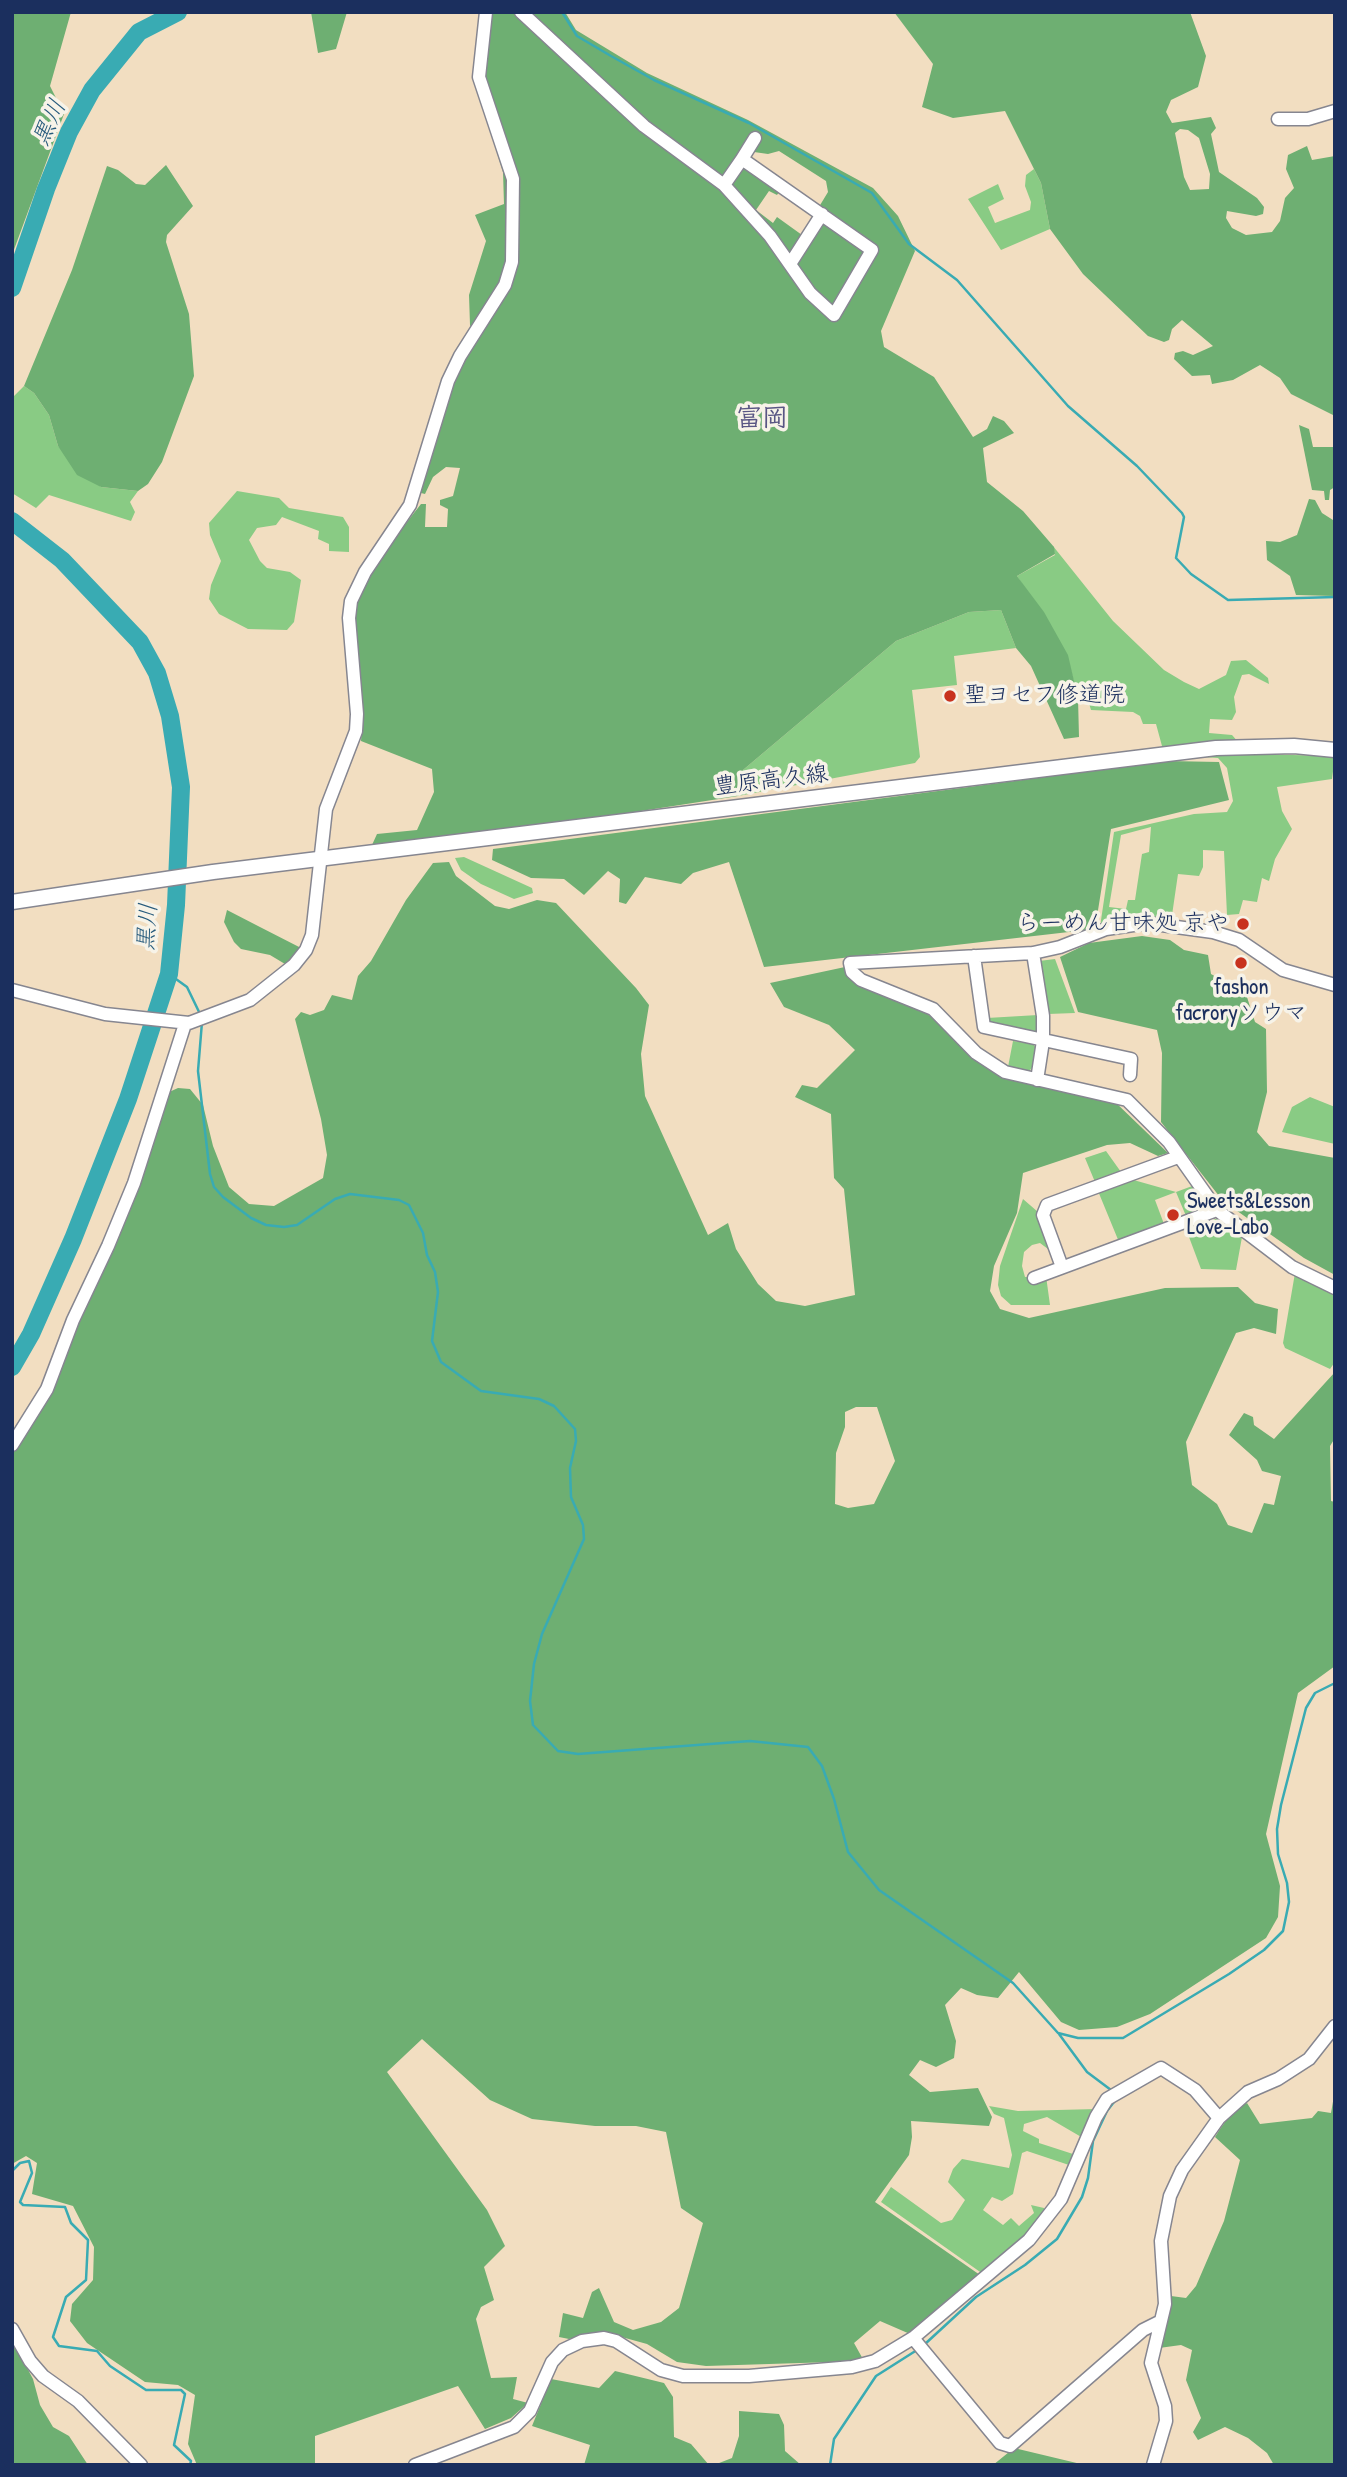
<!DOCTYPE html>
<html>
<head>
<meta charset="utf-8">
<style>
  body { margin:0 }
  #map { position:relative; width:1347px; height:2477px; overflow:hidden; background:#f2dec1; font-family:"Patrick Hand",sans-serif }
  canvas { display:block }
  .frame { position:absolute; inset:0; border:14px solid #1b2f5e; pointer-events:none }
</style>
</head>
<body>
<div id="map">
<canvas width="1347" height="2477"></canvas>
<div class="frame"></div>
</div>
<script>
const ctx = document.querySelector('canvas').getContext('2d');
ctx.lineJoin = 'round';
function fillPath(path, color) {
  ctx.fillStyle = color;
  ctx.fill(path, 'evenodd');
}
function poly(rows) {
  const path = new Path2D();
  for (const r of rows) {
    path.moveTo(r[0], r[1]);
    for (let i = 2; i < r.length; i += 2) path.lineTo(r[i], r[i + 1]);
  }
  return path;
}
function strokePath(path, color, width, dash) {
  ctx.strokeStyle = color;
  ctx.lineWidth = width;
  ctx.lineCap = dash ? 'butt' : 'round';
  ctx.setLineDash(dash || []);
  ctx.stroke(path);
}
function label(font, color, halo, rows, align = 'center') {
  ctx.font = font + ' "Patrick Hand","Klee One",sans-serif';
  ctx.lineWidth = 7;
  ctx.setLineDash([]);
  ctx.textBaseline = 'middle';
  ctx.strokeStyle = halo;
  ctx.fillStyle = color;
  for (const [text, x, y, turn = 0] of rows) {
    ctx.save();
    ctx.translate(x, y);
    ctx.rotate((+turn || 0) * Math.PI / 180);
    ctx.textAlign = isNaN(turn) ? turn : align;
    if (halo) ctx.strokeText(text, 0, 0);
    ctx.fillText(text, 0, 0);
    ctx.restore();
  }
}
const green = poly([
  [1034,169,1041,183,1050,229,1001,250,968,199,998,184,1004,199,988,207,995,223,1030,210,1031,202,1025,186,1026,175],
  [24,386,34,393,49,415,58,446,101,487,138,491,130,502,135,512,131,521,49,495,36,508,12,493,12,398],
  [237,491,279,498,289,508,343,517,349,527,349,552,329,551,329,544,318,539,319,531,282,517,276,525,257,528,249,540,260,561,267,568,290,572,301,580,294,622,287,630,248,629,219,614,209,599,211,585,221,561,210,535,209,523],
  [1053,546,1113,621,1164,670,1184,682,1199,689,1226,675,1231,661,1246,660,1268,678,1269,684,1249,674,1242,675,1234,697,1236,712,1232,720,1210,719,1209,733,1232,735,1249,754,1335,756,1332,779,1277,787,1282,811,1292,829,1275,859,1269,881,1262,878,1257,902,1243,900,1239,914,1227,915,1224,851,1203,850,1203,867,1199,876,1178,874,1171,922,1118,919,1100,927,1114,832,1194,814,1227,812,1233,801,1227,768,1218,758,1173,755,1162,746,1156,724,1143,724,1140,716,1133,712,1091,710,1087,697,1078,698,1067,655,1017,576,1055,555],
  [1151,827,1149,852,1142,854,1135,900,1128,900,1126,909,1109,907,1121,835],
  [1001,610,1016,648,954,656,957,685,912,690,920,757,915,763,738,796,735,791,745,783,743,770,896,641,969,612],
  [464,857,532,888,533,893,514,899,481,884,461,870,455,858],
  [1055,959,1075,1013,1048,1014,1039,961],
  [1038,1015,1040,1029,1032,1034,991,1026,987,1018],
  [1013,1041,1033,1044,1037,1049,1034,1066,1028,1072,1008,1067],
  [1310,1097,1335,1107,1335,1144,1282,1132,1292,1107],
  [1106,1151,1121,1172,1095,1182,1085,1158],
  [1130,1179,1176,1192,1195,1185,1210,1207,1186,1216,1176,1192,1155,1200,1164,1224,1119,1242,1098,1191],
  [1023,1199,1038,1212,1052,1252,1040,1243,1032,1245,1024,1252,1022,1266,1025,1277,1046,1276,1050,1305,1011,1305,1001,1296,998,1285,1000,1266],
  [1219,1218,1242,1237,1236,1270,1201,1269,1186,1229],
  [1295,1273,1335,1293,1335,1362,1330,1369,1285,1348,1283,1343],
  [989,2106,1018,2111,1097,2109,1083,2138,1047,2117,1024,2124,1023,2131,1039,2139,1039,2143,1073,2154,1069,2165,1027,2151,1022,2153,1013,2194,1002,2201,992,2197,983,2210,1003,2225,1011,2218,1019,2226,1034,2213,1031,2205,1044,2208,1047,2214,983,2274,881,2202,891,2187,941,2223,952,2220,965,2200,948,2182,953,2169,962,2159,1009,2168,1012,2155,1004,2118,994,2114]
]);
const forest = poly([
  [12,12,71,12,50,86,64,114,12,255],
  [311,12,347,12,336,49,318,53],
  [490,12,565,12,576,30,647,73,748,120,873,188,898,216,915,251,881,331,884,347,934,377,973,437,987,429,993,416,1004,421,1014,433,983,448,987,482,1023,511,1054,547,1055,554,1017,576,1044,612,1068,655,1078,698,1079,737,1064,739,1031,666,1016,648,1001,610,969,612,896,641,743,770,745,783,735,791,738,796,480,836,372,845,377,834,417,830,434,792,432,769,361,741,363,709,355,644,355,601,367,573,421,504,426,504,425,527,447,527,448,509,440,505,440,500,453,496,460,468,446,467,433,477,425,494,421,493,442,408,475,338,470,325,469,295,486,241,475,215,504,204,503,172,487,121,483,82],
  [779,151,826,181,828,192,802,235,777,217,773,223,756,210,769,191,777,195,781,189,748,161,754,152,768,154],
  [894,12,1190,12,1206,56,1198,87,1171,100,1166,112,1172,123,1211,117,1216,128,1211,134,1219,172,1257,198,1264,207,1263,214,1256,216,1227,211,1226,218,1232,228,1246,235,1272,232,1280,221,1285,198,1294,188,1286,169,1288,155,1307,146,1312,160,1335,156,1335,416,1291,394,1280,378,1260,365,1233,380,1212,384,1210,375,1192,376,1174,359,1175,353,1183,351,1193,355,1213,346,1182,320,1172,329,1169,340,1164,342,1148,336,1083,274,1050,229,1041,183,1005,111,953,118,922,107,933,64],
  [1180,129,1188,130,1199,138,1210,174,1209,189,1190,190,1184,177,1175,133],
  [166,165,193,206,167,235,166,242,189,314,194,376,162,462,148,484,138,491,101,487,77,475,58,446,49,415,34,393,24,386,72,270,107,166,118,170,136,184,145,185],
  [1299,425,1309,429,1313,447,1335,447,1335,487,1330,490,1329,500,1325,500,1324,491,1312,490],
  [1309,499,1315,500,1322,513,1333,520,1334,596,1296,595,1290,576,1267,560,1266,541,1280,542,1297,535],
  [1168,761,1219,762,1229,800,1111,829,1095,929,764,967,729,862,693,873,681,884,645,877,626,904,619,902,620,879,608,871,584,895,564,879,531,878,492,860,493,849],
  [449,862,456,876,495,906,509,909,537,900,556,903,636,988,649,1005,641,1054,645,1096,708,1235,728,1223,736,1249,758,1284,776,1301,805,1306,855,1295,844,1189,834,1178,831,1114,795,1097,802,1085,817,1088,855,1050,829,1025,784,1007,770,983,845,967,851,978,872,991,926,1013,1007,1075,1051,1089,1113,1100,1168,1153,1158,1156,1130,1143,1107,1145,1023,1173,1017,1213,994,1266,990,1291,1000,1309,1029,1318,1165,1288,1238,1287,1255,1303,1278,1309,1276,1334,1254,1328,1236,1333,1186,1442,1192,1485,1217,1504,1228,1525,1252,1533,1264,1503,1274,1505,1281,1476,1262,1471,1257,1460,1229,1435,1244,1413,1253,1417,1254,1425,1274,1439,1335,1372,1335,1438,1330,1446,1331,1501,1335,1502,1335,1666,1298,1693,1266,1834,1280,1886,1278,1917,1266,1938,1150,2014,1117,2027,1079,2030,1061,2022,1019,1972,998,1998,977,1995,961,1988,945,2005,956,2041,954,2058,936,2067,920,2060,909,2075,930,2092,978,2088,992,2117,989,2126,911,2121,912,2137,909,2155,875,2202,980,2275,910,2334,880,2321,854,2343,864,2361,706,2366,677,2362,647,2344,618,2336,595,2334,569,2339,559,2337,563,2313,583,2318,592,2292,599,2288,614,2322,633,2330,661,2322,679,2308,703,2223,681,2208,666,2132,636,2126,595,2126,532,2119,490,2100,422,2039,387,2072,487,2210,505,2246,484,2267,494,2300,481,2307,476,2319,491,2378,517,2377,513,2399,528,2403,511,2418,485,2429,458,2386,315,2436,315,2465,197,2465,188,2444,195,2395,178,2385,145,2382,87,2343,70,2321,72,2304,93,2280,94,2247,73,2206,32,2194,37,2163,26,2156,12,2164,12,1451,30,1428,167,1093,178,1088,190,1089,203,1105,213,1146,229,1187,249,1204,274,1206,323,1178,327,1155,321,1119,295,1019,301,1012,310,1015,324,1010,332,995,352,1000,358,976,371,961,406,900,433,863],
  [856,1407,877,1407,895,1461,874,1504,848,1508,835,1504,836,1453,845,1427,845,1412],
  [227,910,258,926,303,949,285,964,270,955,241,949,234,942,224,922],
  [1142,936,1170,940,1184,950,1208,955,1211,974,1246,994,1255,1022,1266,1029,1267,1092,1257,1132,1269,1146,1335,1158,1335,1275,1304,1258,1223,1201,1161,1122,1162,1053,1157,1030,1078,1012,1060,957,1089,943],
  [1335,2090,1335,2465,1274,2465,1267,2453,1248,2438,1225,2427,1198,2440,1193,2432,1201,2418,1186,2380,1192,2350,1181,2345,1159,2348,1171,2296,1186,2298,1196,2286,1224,2221,1240,2160,1215,2137,1220,2129,1233,2111,1247,2103,1260,2124,1312,2118,1318,2111,1331,2113],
  [12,2340,33,2379,40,2405,53,2427,69,2436,88,2465,12,2465],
  [615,2371,664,2383,673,2397,674,2437,691,2444,709,2465,584,2465,590,2445,532,2426,551,2379,599,2388],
  [739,2411,779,2414,784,2425,785,2451,801,2465,714,2465,732,2458,739,2436],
  [1014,2448,1085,2465,993,2465]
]);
const stream = poly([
  [562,12,577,36,611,56,654,80,749,123,872,193,909,244,957,280,1068,406,1137,466,1182,513,1184,517,1176,558,1191,574,1228,600,1335,597],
  [169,974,187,987,201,1016],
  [202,1022,198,1071,210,1174,214,1187,223,1197,251,1218,266,1225,284,1227,297,1225,335,1199,350,1194,399,1200,409,1205,423,1233,427,1255,435,1272,438,1292,432,1341,441,1362,481,1391,539,1399,554,1406,575,1429,576,1441,570,1468,571,1497,583,1525,584,1539,542,1634,534,1664,530,1701,533,1725,558,1751,578,1754,750,1741,808,1747,822,1766,834,1799,848,1852,879,1890,1013,1983,1058,2033,1078,2038,1123,2038,1229,1974,1264,1950,1283,1931,1289,1902,1287,1883,1278,1854,1277,1829,1281,1805,1306,1708,1315,1693,1335,1683],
  [1059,2034,1087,2072,1111,2090],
  [12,2171,20,2163,29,2161,32,2173,20,2202,23,2205,65,2207,71,2223,88,2240,86,2280,66,2297,53,2337,59,2346,97,2351,110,2366,146,2390,181,2390,185,2394,174,2445,191,2461,190,2465],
  [925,2344,976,2297,1025,2265,1057,2239,1082,2197,1088,2178,1093,2141,1107,2111,1117,2098],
  [830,2465,834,2439,876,2376,917,2350]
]);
const river = poly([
  [12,288,46,189,69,132,92,90,139,32,178,12],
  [12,521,62,560,140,642,157,673,170,716,181,787,176,905,169,974,128,1099,73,1239,31,1334,12,1367]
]);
const minor = poly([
  [521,12,644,126,724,185,770,236,810,293,834,315,872,250,742,159,724,185],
  [1278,119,1308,119,1335,111],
  [742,159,755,138],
  [790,264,822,214],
  [1033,953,1043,1016,1043,1041,1037,1080],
  [974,956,984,1027,1131,1059,1130,1075],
  [1335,985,1283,970,1239,940,1213,932,1147,923,1106,929,1060,947,1033,953,850,963,852,972,861,980,933,1009,976,1053,1005,1072,1127,1100,1169,1142,1217,1210,1292,1267,1335,1288],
  [12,990,105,1014,189,1023,250,1000,294,965,306,950,312,935,326,809,356,731,357,714,349,618,351,601,365,572,410,505,448,381,460,356,505,285,512,262,513,179,479,77,486,12],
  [1062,1267,1043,1215,1047,1205,1178,1157],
  [1034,1278,1217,1210],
  [12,1445,47,1389,73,1320,108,1246,134,1183,185,1024],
  [12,2329,30,2361,43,2376,78,2401,141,2465],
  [913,2338,1000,2443,1010,2446,1143,2330,1159,2322],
  [415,2465,514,2427,530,2411,552,2362,563,2350,582,2341,604,2338,616,2341,661,2370,683,2376,749,2376,852,2367,875,2361,913,2338,1029,2240,1061,2199,1096,2117,1107,2099,1161,2068,1195,2090,1219,2118],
  [1153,2465,1166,2421,1165,2406,1151,2363,1165,2304,1161,2241,1170,2196,1182,2170,1219,2118,1248,2092,1278,2079,1309,2059,1335,2026]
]);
const major = poly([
  [12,902,213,872,1216,748,1294,746,1335,750]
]);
const markers = [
  [950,696,7,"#c8321e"],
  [1243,924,7,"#c8321e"],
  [1241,963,7,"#c8321e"],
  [1173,1215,7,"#c8321e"]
];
const poiNames = [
  ["聖ヨセフ修道院",964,696],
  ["らーめん甘味処 京や",1229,924,"right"],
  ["fashon",1241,988,"center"],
  ["facroryソウマ",1241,1014,"center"],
  ["Sweets&Lesson",1187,1202],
  ["Love-Labo",1187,1228]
];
const streetNames = [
  ["豊原高久線",771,781,-7]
];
const waterNames = [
  ["黒川",50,123,-65],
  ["黒川",148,927,-86]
];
const quarterNames = [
  ["富岡",762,419]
];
fillPath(green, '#89cb84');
fillPath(forest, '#6eaf72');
strokePath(stream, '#39abb3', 2.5);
strokePath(river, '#39abb3', 18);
strokePath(minor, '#868690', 15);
strokePath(major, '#868690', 17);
strokePath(minor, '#fff', 12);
strokePath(major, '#fff', 14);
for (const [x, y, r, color] of markers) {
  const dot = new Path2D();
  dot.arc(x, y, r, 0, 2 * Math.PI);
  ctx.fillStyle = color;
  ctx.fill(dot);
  strokePath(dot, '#f7f3e8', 2.5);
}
label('23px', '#1b2f5e', '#f7f3e8', poiNames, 'left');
label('23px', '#1b2f5e', '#f7f3e8', streetNames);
label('italic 24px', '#265a7c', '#f7f3e8', waterNames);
label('bold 26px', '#595684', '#f7f3e8', quarterNames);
</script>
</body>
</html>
